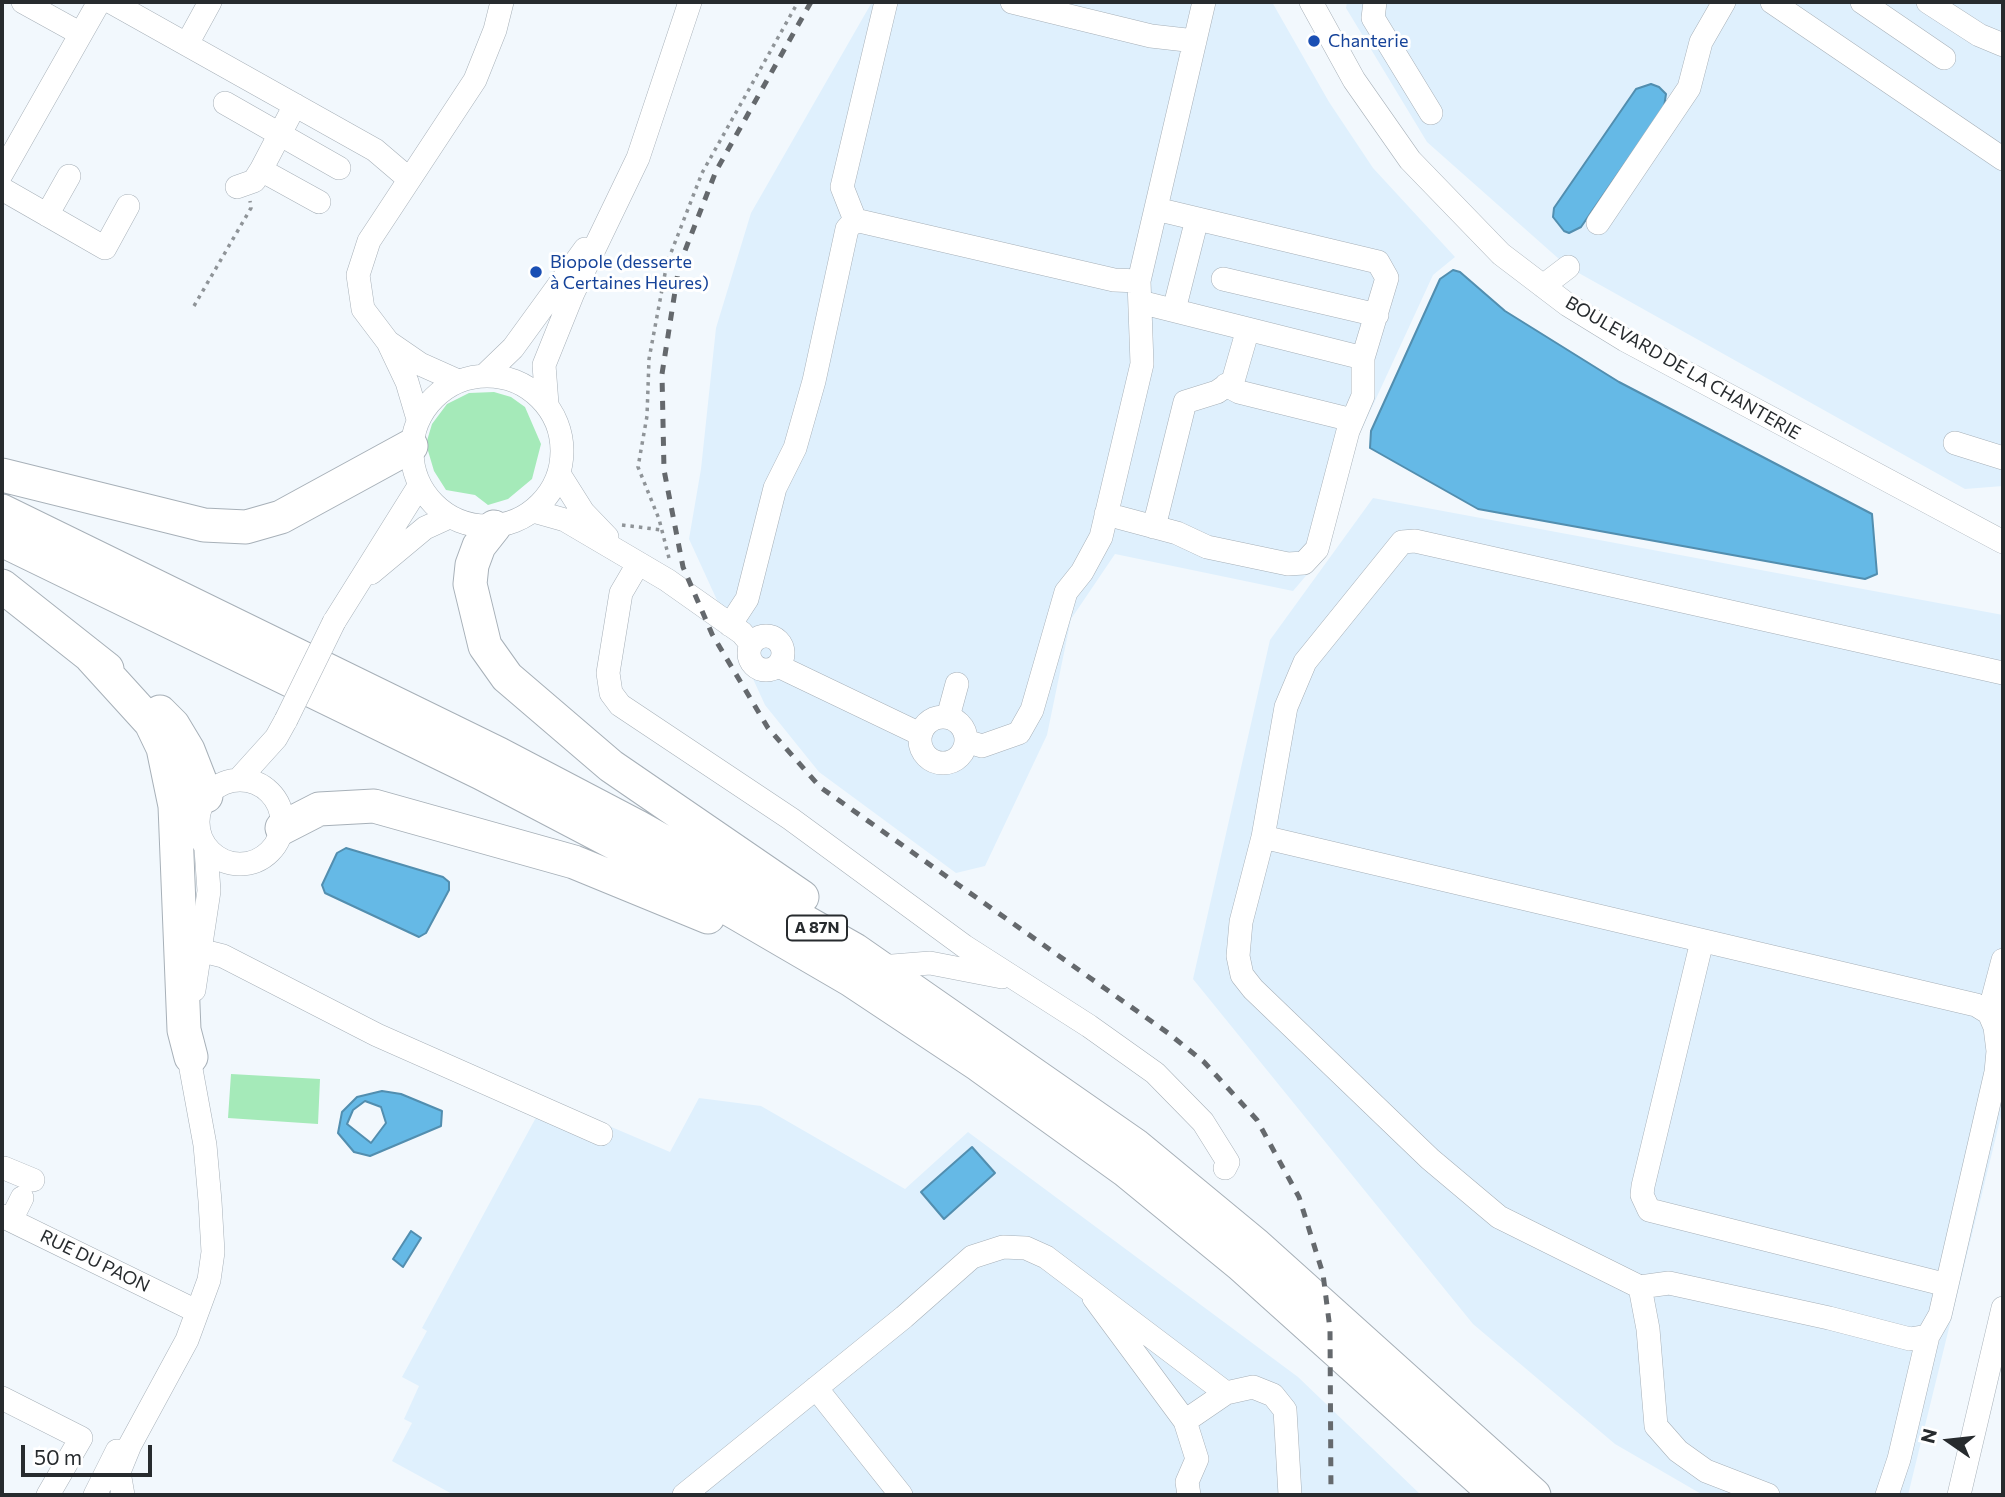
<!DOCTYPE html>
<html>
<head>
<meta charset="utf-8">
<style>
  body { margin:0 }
  #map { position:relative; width:2005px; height:1497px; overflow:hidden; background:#f2f8fd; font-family:Commissioner,sans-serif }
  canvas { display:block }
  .frame { position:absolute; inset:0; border:4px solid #272b2e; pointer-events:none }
  .north { position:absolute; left:1914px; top:1406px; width:70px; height:70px; -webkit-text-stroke:5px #fff; paint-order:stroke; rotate:284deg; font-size:19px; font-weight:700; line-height:28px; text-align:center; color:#272b2e }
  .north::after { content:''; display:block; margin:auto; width:24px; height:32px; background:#272b2e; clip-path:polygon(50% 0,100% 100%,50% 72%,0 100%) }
  .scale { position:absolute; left:21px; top:1445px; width:131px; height:32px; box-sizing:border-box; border:4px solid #272b2e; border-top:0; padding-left:9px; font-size:21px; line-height:24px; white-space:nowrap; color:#272b2e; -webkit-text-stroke:5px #fff; paint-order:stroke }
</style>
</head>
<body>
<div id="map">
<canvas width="2005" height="1497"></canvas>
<div class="frame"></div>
<div class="north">N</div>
<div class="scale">50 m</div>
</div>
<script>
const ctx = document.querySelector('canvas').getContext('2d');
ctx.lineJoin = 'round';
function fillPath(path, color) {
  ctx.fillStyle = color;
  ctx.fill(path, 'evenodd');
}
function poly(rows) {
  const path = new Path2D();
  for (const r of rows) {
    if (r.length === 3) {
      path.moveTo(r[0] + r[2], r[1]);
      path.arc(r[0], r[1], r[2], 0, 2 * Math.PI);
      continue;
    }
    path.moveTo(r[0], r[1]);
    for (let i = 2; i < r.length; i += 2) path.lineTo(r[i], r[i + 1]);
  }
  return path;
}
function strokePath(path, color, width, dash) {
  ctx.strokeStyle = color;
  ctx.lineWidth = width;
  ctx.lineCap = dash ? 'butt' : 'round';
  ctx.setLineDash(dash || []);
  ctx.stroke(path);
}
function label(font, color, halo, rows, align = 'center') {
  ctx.font = font + ' Commissioner,sans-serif';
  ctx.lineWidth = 6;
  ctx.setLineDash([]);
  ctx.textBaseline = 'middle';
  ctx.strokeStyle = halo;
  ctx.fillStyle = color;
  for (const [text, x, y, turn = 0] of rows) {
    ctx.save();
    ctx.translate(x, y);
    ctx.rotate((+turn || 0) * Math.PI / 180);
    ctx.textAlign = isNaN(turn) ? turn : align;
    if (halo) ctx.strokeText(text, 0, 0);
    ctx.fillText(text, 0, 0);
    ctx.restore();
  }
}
const built = poly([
  [872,2,1272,2,1329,102,1373,168,1455,257,1433,275,1356,442,1328,550,1293,591,1115,554,1071,619,1047,735,985,866,956,873,819,772,765,705,689,539,701,469,716,328,751,213],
  [1347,2,2003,2,2003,486,1965,489,1568,267,1427,142,1346,8],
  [1373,498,2003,615,2003,1108,1908,1495,1703,1495,1615,1444,1473,1324,1193,979,1270,640],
  [699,1098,761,1106,905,1189,968,1132,1298,1377,1421,1495,454,1495,392,1461,412,1423,404,1419,419,1386,402,1377,427,1331,422,1328,546,1099,670,1152]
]);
const green = poly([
  [494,392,511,397,525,407,541,444,532,479,508,499,488,505,475,495,446,490,434,471,426,444,432,424,447,404,469,393],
  [231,1074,320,1079,318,1124,228,1118]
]);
const water = poly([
  [1651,84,1659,87,1666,94,1664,107,1581,227,1569,233,1564,231,1553,217,1554,208,1636,89,1651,84],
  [1453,270,1460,272,1505,311,1619,382,1872,514,1877,574,1865,579,1478,509,1370,448,1371,431,1440,279,1453,270],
  [346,848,443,877,449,882,449,890,426,933,419,937,325,893,322,885,337,853,346,848],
  [382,1091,401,1094,442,1111,441,1126,370,1156,354,1152,338,1133,342,1112,357,1097,382,1091],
  [365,1101,381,1107,386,1123,371,1143,347,1124,353,1110,365,1101],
  [972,1147,995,1173,944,1219,921,1192,972,1147],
  [411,1231,421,1238,403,1267,393,1259,411,1231]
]);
const path = poly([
  [194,306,251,208,250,201],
  [622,525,662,530],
  [669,558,659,519,638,467,647,416,649,359,667,263,702,173,798,2]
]);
const minor = poly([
  [23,2,81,34],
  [111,2,375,150,409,179],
  [1012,2,1151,36,1195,41],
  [1311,2,1354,80,1410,160,1501,254,1568,305,1625,340,2003,542],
  [1375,2,1373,18,1431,113],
  [1772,2,2003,159],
  [1862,2,1944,58],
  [1928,2,1979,35,2003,45],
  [187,44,210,2],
  [225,103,339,168],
  [295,105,261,170,319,202],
  [2,173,99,2],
  [237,187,254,181,261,170],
  [2,189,105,248,128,206],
  [47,215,69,176],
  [855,220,842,187,886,2],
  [1598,223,1689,88,1701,42,1724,2],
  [1223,279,1377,315],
  [1543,286,1568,267],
  [1140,302,1363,358,1387,278,1378,262,1156,209],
  [1174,310,1197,219],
  [388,342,420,364,458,381],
  [485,375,513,348,585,249],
  [487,451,75],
  [1226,385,1239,392,1352,420],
  [547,404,544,365,573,293,638,158,690,2],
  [418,419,407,382,388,342,363,309,358,275,369,241,475,80,495,30,502,2],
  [1955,443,2003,458],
  [559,474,583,512,607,537],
  [533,511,565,520,667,580,742,633,751,644],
  [1106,514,1177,533,1207,547,1288,564,1304,563,1317,549,1348,431,1363,396,1363,358],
  [1154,527,1185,402,1217,392,1233,381,1248,329],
  [638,564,621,593,608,673,611,693,620,705,791,819,964,946,1089,1026,1155,1073,1203,1122,1228,1162,1225,1168],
  [371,573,425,528,449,517],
  [334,622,419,486],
  [730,625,747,599,775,488,795,448,814,381,847,229,855,220,1114,280,1139,281],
  [766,653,17],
  [778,666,920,734],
  [943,740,23],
  [948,717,957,684],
  [966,741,982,746,1019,733,1032,710,1066,592,1082,572,1101,537,1142,364,1139,281,1204,2],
  [239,779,276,738,286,720],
  [240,822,42],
  [1263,837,1976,1005,1989,1013,1995,1027,1998,1051,1996,1072,1940,1315,1928,1336,1899,1459,1887,1495],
  [1702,941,1643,1186,1642,1195,1649,1210,1947,1285],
  [199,950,223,956,377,1035,601,1134],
  [880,967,930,963,1002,977],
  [194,990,209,891,206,849],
  [1989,1013,2003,960],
  [4,1168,33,1180],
  [2,1216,188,1307],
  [11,1220,22,1198],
  [1640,1287,1648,1329,1656,1426,1678,1451,1706,1471,1768,1495],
  [1094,1298,1185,1421,1197,1459,1187,1482,1189,1495],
  [1928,1336,1910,1339,1829,1318,1669,1283,1640,1287,1499,1217,1430,1159,1253,989,1242,975,1238,956,1241,922,1263,837,1286,707,1305,662,1402,542,1415,541,2003,673],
  [816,1388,901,1495],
  [2,1398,81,1438,48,1495],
  [1185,1421,1226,1393,1253,1387,1273,1395,1285,1410,1290,1495],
  [95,1495,117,1451],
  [123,1495,119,1472,130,1445,187,1340,209,1280,213,1252,210,1201,205,1145,191,1069,192,1042],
  [684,1495,904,1317,972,1257,1003,1247,1026,1248,1046,1257,1226,1393],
  [1959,1495,2003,1308]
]);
const highway = poly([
  [2,475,204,525,246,527,281,517,411,446],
  [2,511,499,754,638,827,855,950,1135,1145,1256,1245,1534,1495],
  [494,527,479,546,472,565,470,584,485,646,507,677,611,766,802,897],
  [2,540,481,773,626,849,851,980,979,1065,1125,1170,1241,1265,1497,1495],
  [2,586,107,669],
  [91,657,151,723,163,748,175,806,184,1030,191,1057],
  [160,712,173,725,188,750,206,796],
  [282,828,319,809,374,806,574,862,708,917]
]);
const rail = poly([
  [811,2,716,171,679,266,662,374,664,470,683,567,712,634,768,728,820,787,1168,1033,1204,1062,1257,1120,1299,1197,1323,1274,1330,1329,1331,1495]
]);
const minorBridge = poly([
  [286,720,334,622]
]);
const markers = [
  [1314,41,7,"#1a4fb4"],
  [536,272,7,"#1a4fb4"]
];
const shields = [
  [817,928,60]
];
const shieldNames = [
  ["A 87N",817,928]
];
const transitNames = [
  ["Chanterie",1328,41],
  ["Biopole (desserte",550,262],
  ["à Certaines Heures)",550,283]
];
const streetNames = [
  ["BOULEVARD DE LA CHANTERIE",1683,368,30],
  ["RUE DU PAON",95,1261,26]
];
fillPath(built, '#dff0fd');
fillPath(green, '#a5eab9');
fillPath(water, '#65b9e6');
strokePath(water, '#528eaf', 2);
strokePath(minor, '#a7b0b8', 24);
strokePath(highway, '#a7b0b8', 35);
strokePath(path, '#8f9498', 3.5, [3.5, 5]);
strokePath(minor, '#fff', 23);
strokePath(highway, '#fff', 33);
strokePath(rail, '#65696d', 5, [9, 9]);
strokePath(minorBridge, '#a7b0b8', 24, []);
strokePath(minorBridge, '#fff', 23);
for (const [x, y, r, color] of markers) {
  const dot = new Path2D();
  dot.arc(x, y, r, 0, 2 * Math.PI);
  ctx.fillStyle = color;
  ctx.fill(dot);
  strokePath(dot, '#fff', 2.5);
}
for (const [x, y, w] of shields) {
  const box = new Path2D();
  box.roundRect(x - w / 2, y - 12.5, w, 25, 5);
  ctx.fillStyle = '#fff';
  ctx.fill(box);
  strokePath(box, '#272b2e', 2);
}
label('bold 16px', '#272b2e', null, shieldNames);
label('18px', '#164399', '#fff', transitNames, 'left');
label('18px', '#272b2e', '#fff', streetNames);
</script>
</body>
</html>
